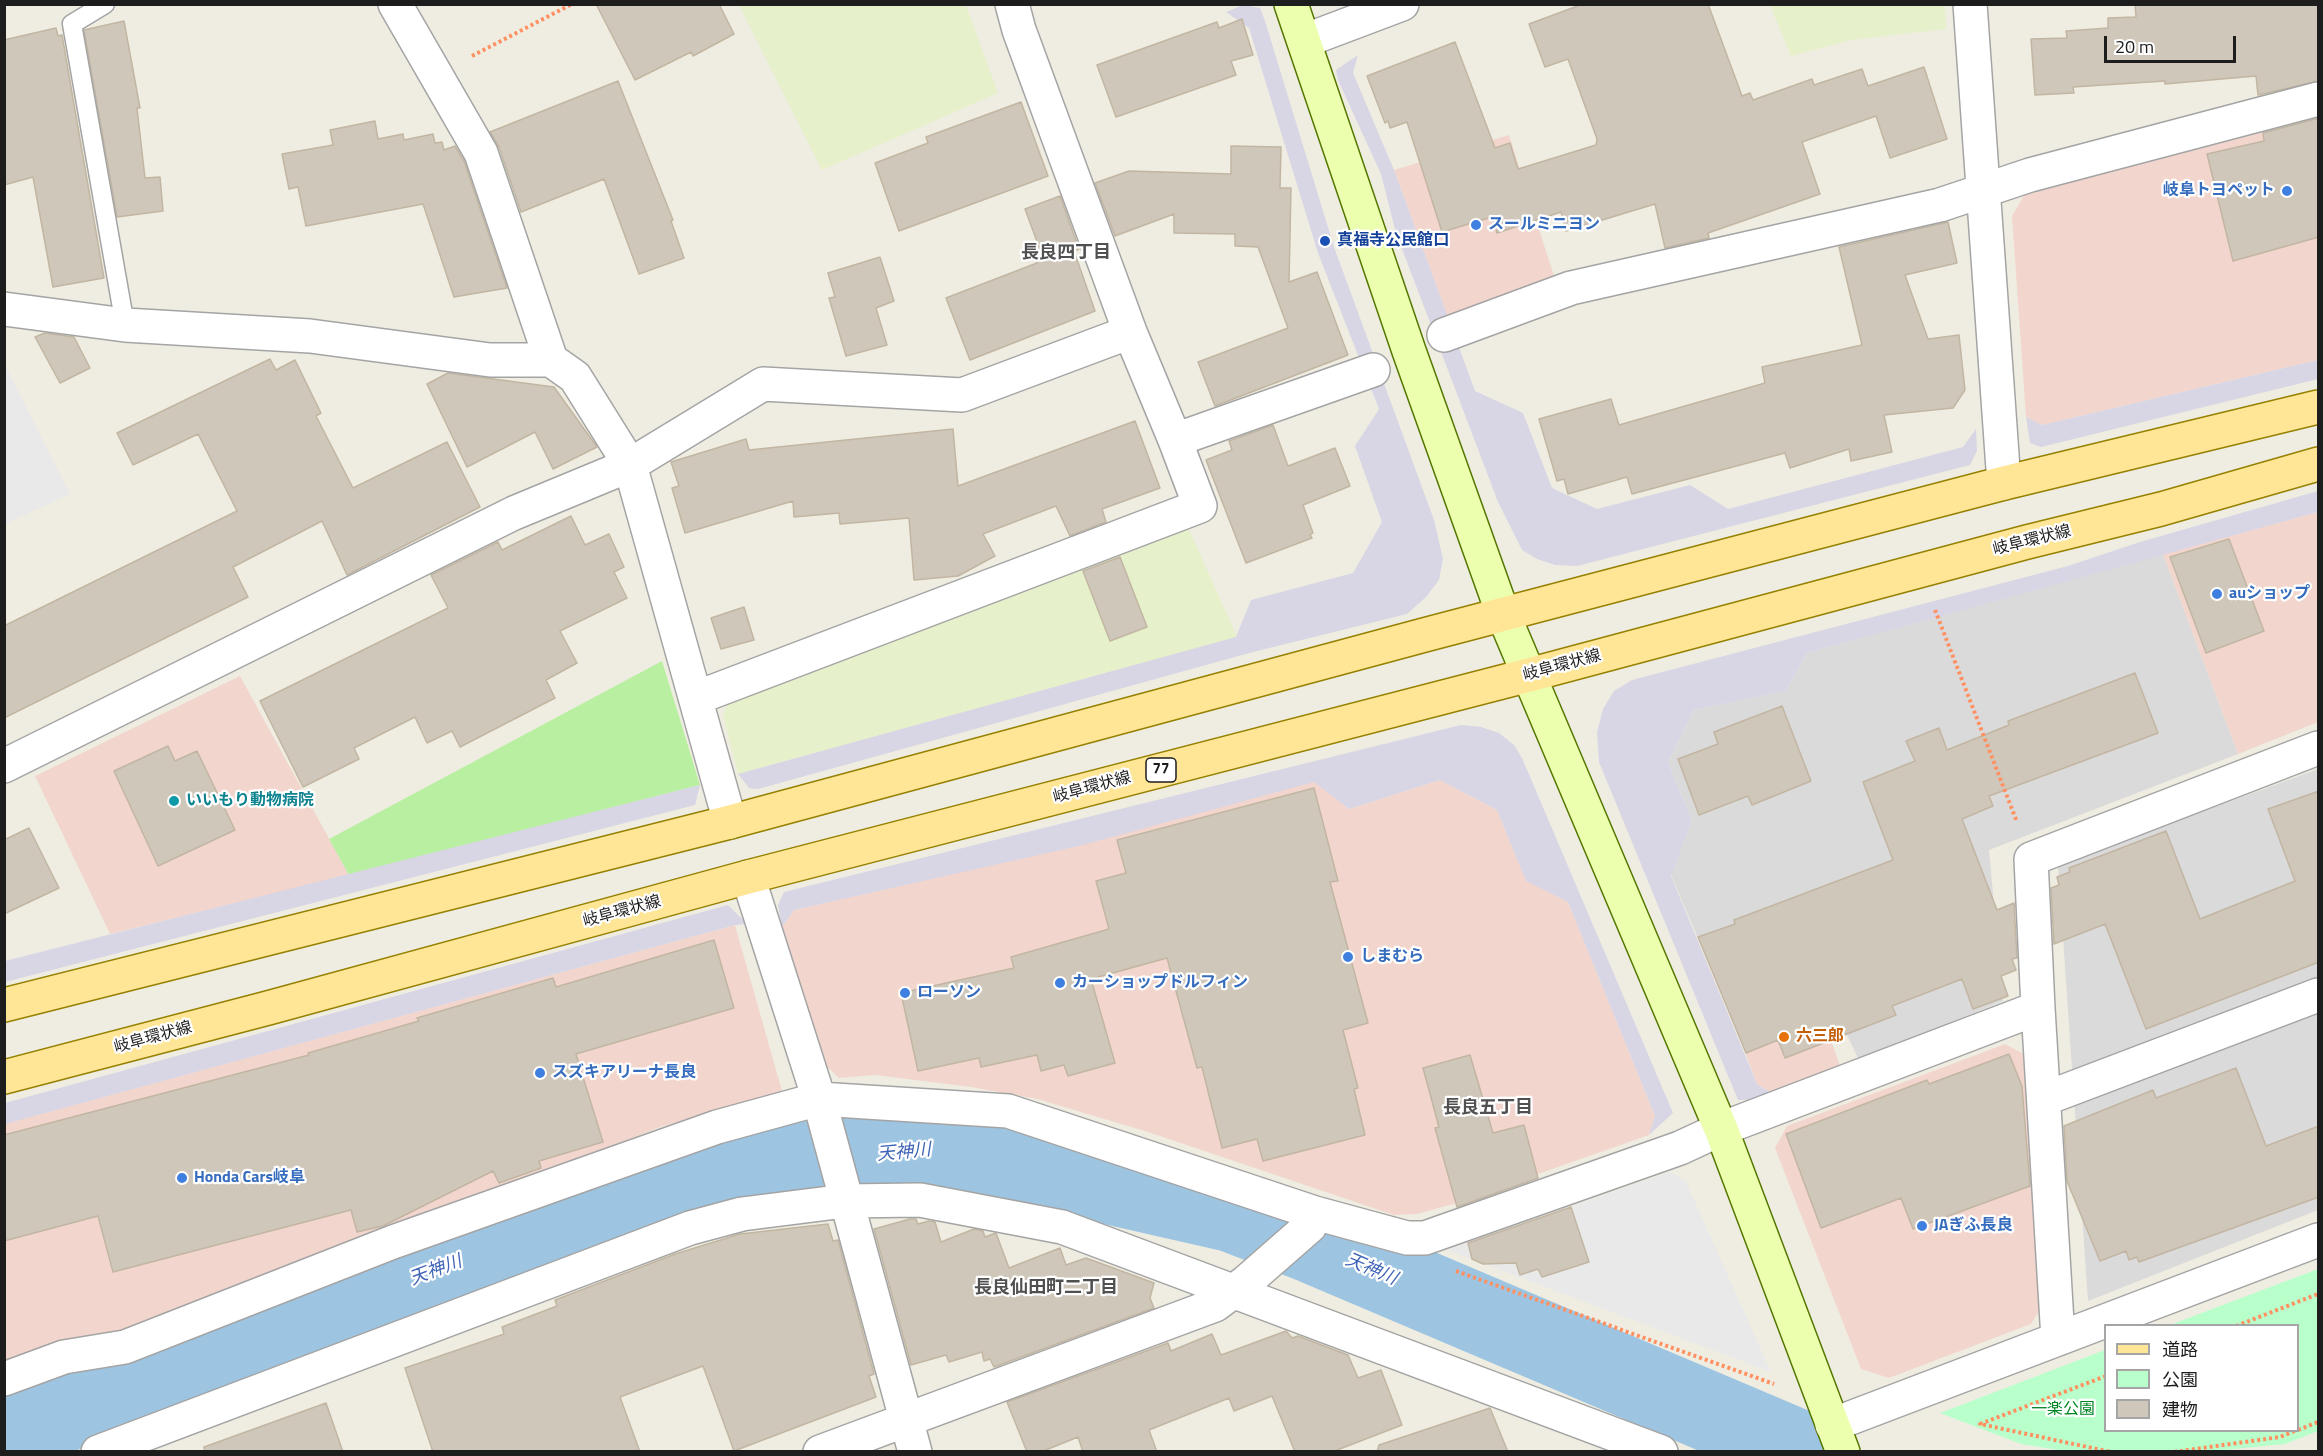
<!DOCTYPE html>
<html>
<head>
<meta charset="utf-8">
<style>
  body { margin:0 }
  #map { position:relative; width:2323px; height:1456px; overflow:hidden; background:#efede1; font-family:"Titillium Web","Noto Sans JP",sans-serif }
  canvas { display:block }
  .frame { position:absolute; inset:0; border:6px solid #1d1d1d; pointer-events:none }
  .legend { position:absolute; left:2104px; top:1324px; width:195px; height:108px; box-sizing:border-box; background:#fff; border:2px solid #a5a5a5; margin:0; padding:8px 10px; list-style:none; font-size:18px; color:#1d1d1d }
  .legend li { display:flex; align-items:center; gap:12px; height:30px }
  .legend b { width:30px; border:2px solid #a5a5a5 }
  .scale { position:absolute; left:2104px; top:36px; width:132px; height:27px; box-sizing:border-box; border:3px solid #1d1d1d; border-top:0; padding-left:8px; font-size:18px; line-height:21px; white-space:nowrap; color:#1d1d1d; -webkit-text-stroke:4px #fff; paint-order:stroke }
</style>
</head>
<body>
<div id="map">
<canvas width="2323" height="1456"></canvas>
<div class="frame"></div>
<ul class="legend">
<li><b style="height:8px;background:#ffe696"></b>道路</li>
<li><b style="height:16px;background:#b9ffcc"></b>公園</li>
<li><b style="height:16px;background:#cfc7ba"></b>建物</li>
</ul>
<div class="scale">20 m</div>
</div>
<script>
const ctx = document.querySelector('canvas').getContext('2d');
ctx.lineJoin = 'round';
function fillPath(path, color) {
  ctx.fillStyle = color;
  ctx.fill(path, 'evenodd');
}
function poly(rows) {
  const path = new Path2D();
  for (const r of rows) {
    path.moveTo(r[0], r[1]);
    for (let i = 2; i < r.length; i += 2) path.lineTo(r[i], r[i + 1]);
  }
  return path;
}
function strokePath(path, color, width, dash) {
  ctx.strokeStyle = color;
  ctx.lineWidth = width;
  ctx.lineCap = dash ? 'butt' : 'round';
  ctx.setLineDash(dash || []);
  ctx.stroke(path);
}
function label(font, color, halo, rows, align = 'center') {
  ctx.font = font + ' "Titillium Web","Noto Sans JP",sans-serif';
  ctx.lineWidth = 4.5;
  ctx.setLineDash([]);
  ctx.textBaseline = 'middle';
  ctx.strokeStyle = halo;
  ctx.fillStyle = color;
  for (const [text, x, y, turn = 0] of rows) {
    ctx.save();
    ctx.translate(x, y);
    ctx.rotate((+turn || 0) * Math.PI / 180);
    ctx.textAlign = isNaN(turn) ? turn : align;
    if (halo) ctx.strokeText(text, 0, 0);
    ctx.fillText(text, 0, 0);
    ctx.restore();
  }
}
const residential = poly([
  [2163,554,2238,754,1989,850,2003,1001,1859,1060,1813,965,1725,1001,1671,875,1692,821,1668,762,1694,710,1786,691,1807,653],
  [2318,769,2318,1210,2088,1301,2058,865]
]);
const commercial = poly([
  [2318,118,2318,360,2042,425,2026,417,2012,216,2025,194],
  [1509,135,1555,279,1448,318,1394,170],
  [2318,512,2318,722,2238,754,2163,554],
  [240,676,349,875,110,934,35,776],
  [1440,780,1497,810,1526,880,1568,902,1655,1116,1649,1135,1453,1204,1417,1214,1394,1215,1148,1132,1037,1099,971,1087,875,1075,839,1078,818,1058,782,927,794,910,978,868,1314,781,1349,809],
  [735,925,784,1098,663,1126,126,1333,5,1364,4,1124],
  [1808,975,1840,1066,1771,1093,1757,1084,1728,1007],
  [2005,1044,2024,1054,2044,1303,2031,1324,1889,1378,1861,1369,1775,1148,1787,1126]
]);
const farmland = poly([
  [739,5,966,5,998,93,822,170],
  [1770,5,1945,5,1946,29,1852,40,1791,56],
  [1187,525,1237,637,738,774,723,715,728,704]
]);
const grass = poly([
  [662,661,700,785,349,875,329,839]
]);
const park = poly([
  [2318,1269,2318,1431,2285,1444,2204,1452,2064,1451,2021,1444,1940,1413,2105,1350,2106,1430,2298,1430,2298,1326,2170,1325]
]);
const parking = poly([
  [5,365,70,494,5,524,4,523],
  [1670,1172,1686,1182,1771,1372,1447,1250]
]);
const plaza = poly([
  [1243,5,1260,8,1265,21,1334,247,1434,520,1443,559,1439,580,1426,597,1407,614,1253,652,758,789,749,788,738,774,1236,637,1251,600,1353,573,1382,522,1355,446,1379,409,1318,253,1249,28,1226,12],
  [1358,55,1353,73,1394,170,1475,391,1523,413,1552,488,1597,509,1690,485,1728,509,1963,447,1976,429,1977,451,1970,465,1577,566,1555,565,1537,559,1522,550,1498,502,1396,233,1381,174,1338,80,1336,70],
  [2318,360,2318,379,2041,447,2030,443,2026,417,2042,425],
  [2318,491,2318,512,1807,653,1786,691,1694,710,1668,762,1692,821,1671,876,1757,1084,1771,1093,1748,1100,1738,1100,1599,762,1597,732,1603,709,1614,691,1632,680,2068,566,2140,542],
  [1461,725,1481,727,1499,733,1514,745,1522,758,1673,1113,1649,1135,1655,1116,1568,902,1526,881,1497,810,1440,780,1349,809,1314,782,1079,846,794,910,782,927,778,905,784,892],
  [700,785,695,805,5,982,5,961],
  [728,905,747,924,735,925,5,1124,5,1103]
]);
const river = poly([
  [4,1435,583,1215,735,1167,954,1149,1231,1212,1309,1242,1797,1449]
]);
const building = poly([
  [596,4,719,4,734,34,693,56,691,52,635,80,596,4],
  [1583,4,1708,4,1742,96,1750,93,1753,100,1812,79,1814,85,1862,69,1868,86,1924,67,1947,139,1890,158,1876,116,1802,142,1820,194,1708,233,1709,238,1665,248,1655,204,1566,231,1561,212,1497,233,1492,217,1442,232,1407,122,1390,128,1388,121,1385,123,1367,76,1455,42,1495,148,1510,143,1518,169,1596,145,1597,139,1568,59,1545,67,1529,24,1583,4],
  [2135,4,2319,4,2319,81,2258,95,2256,76,2165,84,2165,81,2073,87,2074,93,2035,95,2031,39,2067,38,2066,31,2108,28,2108,18,2136,17,2135,4],
  [1242,19,1253,55,1231,61,1236,75,1116,117,1097,65,1217,22,1219,28,1242,19],
  [124,21,140,108,137,108,145,178,160,177,163,211,117,217,84,30,124,21],
  [56,28,58,36,62,35,104,278,53,287,33,177,4,185,4,40,56,28],
  [618,81,673,220,671,221,684,258,639,274,604,179,521,212,499,147,490,132,618,81],
  [1021,102,1048,176,899,231,875,163,928,143,926,137,1021,102],
  [2319,118,2319,237,2233,261,2207,154,2264,141,2263,133,2319,118],
  [375,121,378,139,403,134,404,140,433,134,435,143,442,142,444,150,455,146,464,161,507,288,454,297,423,204,306,226,298,187,289,189,282,154,333,145,330,130,375,121],
  [1231,146,1281,147,1280,188,1291,188,1289,282,1317,272,1348,355,1215,406,1198,362,1288,328,1258,247,1235,246,1235,234,1174,233,1174,214,1115,236,1095,183,1129,171,1231,174,1231,146],
  [1060,196,1079,249,1074,251,1095,311,970,360,946,298,1037,263,1035,257,1042,255,1025,209,1060,196],
  [1948,222,1957,263,1905,275,1928,339,1959,335,1965,390,1953,408,1884,415,1892,452,1851,461,1849,449,1790,468,1785,453,1632,494,1627,477,1568,494,1564,479,1557,481,1539,419,1611,399,1619,425,1765,383,1762,367,1862,345,1839,247,1948,222],
  [880,257,894,301,876,308,887,345,846,356,829,298,835,297,828,273,880,257],
  [45,333,74,337,90,368,60,383,35,337,45,333],
  [270,359,276,370,295,360,321,413,316,416,353,488,447,442,480,507,347,575,322,521,233,567,248,597,4,718,4,626,237,511,198,434,133,465,117,433,270,359],
  [448,373,554,387,597,447,553,469,535,432,467,467,427,384,448,373],
  [1135,421,1160,488,1102,509,1106,522,1070,536,1056,506,983,534,995,556,958,576,914,580,909,518,840,524,839,513,794,517,793,501,685,533,672,488,679,486,671,462,746,439,749,450,953,429,958,486,1135,421],
  [1273,425,1288,466,1335,448,1350,486,1303,505,1313,533,1310,535,1312,538,1246,563,1206,460,1232,450,1229,441,1273,425],
  [571,516,585,545,609,534,624,567,614,572,627,598,560,631,577,663,546,680,555,698,460,747,452,731,427,743,415,717,354,748,359,759,303,787,260,701,448,608,431,575,498,542,502,550,571,516],
  [2229,539,2264,631,2206,653,2170,557,2229,539],
  [1120,557,1147,627,1110,641,1083,571,1120,557],
  [744,607,754,640,721,649,711,618,744,607],
  [2135,673,2158,733,1989,796,1993,806,1962,819,1997,910,2014,903,2017,958,2012,959,2016,970,2001,976,2008,996,1973,1009,1962,979,1892,1006,1896,1015,1785,1058,1778,1040,1746,1053,1698,937,1735,924,1734,920,1893,860,1863,782,1915,761,1906,741,1939,728,1947,750,2009,725,2008,721,2135,673],
  [1782,706,1811,781,1752,805,1748,796,1699,815,1678,759,1718,744,1714,732,1782,706],
  [168,746,175,761,197,751,235,830,158,866,114,771,168,746],
  [1314,788,1338,881,1330,882,1368,1023,1343,1030,1358,1088,1354,1089,1365,1135,1263,1161,1257,1139,1222,1148,1202,1067,1197,1068,1167,958,1091,979,1115,1063,1068,1076,1064,1065,1041,1071,1037,1055,981,1067,979,1058,918,1071,901,993,1014,968,1011,957,1109,929,1096,881,1126,873,1117,840,1314,788],
  [2319,791,2319,962,2146,1029,2105,924,2054,944,2051,888,2059,885,2057,877,2070,872,2069,868,2166,831,2200,919,2295,881,2268,809,2319,791],
  [29,828,59,888,4,914,4,840,29,828],
  [714,940,734,1008,576,1054,603,1142,539,1161,541,1168,499,1183,493,1171,383,1226,357,1232,351,1210,113,1272,98,1216,4,1241,4,1135,309,1055,308,1053,419,1021,417,1018,553,978,556,987,714,940],
  [2009,1054,2022,1086,2030,1186,1913,1229,1901,1198,1821,1228,1786,1134,1927,1080,1929,1084,2009,1054],
  [1470,1055,1493,1133,1524,1125,1538,1178,1457,1207,1435,1128,1439,1127,1423,1068,1470,1055],
  [2236,1068,2266,1146,2319,1126,2319,1197,2139,1262,2137,1257,2129,1260,2126,1251,2100,1261,2067,1181,2064,1126,2153,1090,2156,1098,2236,1068],
  [1571,1207,1589,1262,1542,1277,1538,1269,1520,1275,1516,1263,1483,1264,1472,1259,1468,1243,1571,1207],
  [910,1219,916,1219,918,1224,929,1221,935,1222,941,1242,974,1229,983,1231,985,1237,996,1233,1009,1268,1060,1248,1066,1265,1086,1258,1154,1283,1150,1298,1154,1308,994,1367,990,1359,984,1361,982,1352,949,1362,946,1355,911,1365,874,1229,910,1219],
  [828,1224,833,1241,838,1240,874,1374,869,1376,876,1397,734,1451,703,1366,620,1397,640,1452,433,1452,405,1368,504,1334,502,1327,557,1306,555,1300,675,1254,740,1234,828,1224],
  [1286,1331,1292,1338,1298,1336,1348,1355,1358,1378,1381,1370,1402,1425,1332,1452,1295,1452,1272,1396,1234,1411,1229,1398,1149,1430,1157,1452,1083,1452,1078,1437,1041,1452,1027,1452,1007,1402,1168,1343,1171,1351,1212,1334,1221,1355,1286,1331],
  [326,1403,343,1452,205,1452,204,1447,326,1403],
  [1490,1408,1508,1452,1377,1452,1379,1445,1490,1408]
]);
const path = poly([
  [472,56,572,4],
  [1935,610,2017,822],
  [1456,1271,1774,1384],
  [2236,1326,2318,1294],
  [2106,1376,1980,1424,2111,1452],
  [2298,1430,2318,1422],
  [2174,1452,2280,1437,2297,1430]
]);
const lane = poly([
  [105,4,72,24,125,325]
]);
const street = poly([
  [395,4,481,153,551,360],
  [1012,4,1019,30,1130,332,1175,440,1373,370],
  [1970,4,2004,483],
  [1304,41,1402,4],
  [4,309,125,325,310,336,490,360,551,360,575,377,630,465,730,822],
  [1444,335,1571,288,1940,205,2030,175,2318,99],
  [696,698,1200,506,1175,440],
  [4,766,514,513,630,465,763,384,962,395,1130,332],
  [748,877,819,1099,915,1452],
  [2038,1008,2031,859,2318,748],
  [2044,1099,2318,995],
  [4,1379,64,1357,125,1347,393,1242,717,1127,819,1099,1008,1111,1315,1213,1407,1238,1425,1238,1680,1148,1721,1129,2038,1008,2058,1339],
  [1832,1425,2318,1240],
  [98,1452,690,1228,742,1214,845,1201,920,1200,1062,1227,1661,1452],
  [820,1452,1215,1305,1246,1282,1310,1226,1315,1213]
]);
const secondary = poly([
  [1291,4,1409,351,1503,614,1721,1129,1843,1452]
]);
const primary = poly([
  [4,1005,730,822,1428,634,2004,483,2318,407],
  [4,1077,268,1008,748,877,1529,675,2027,542,2161,509,2318,464]
]);
const markers = [
  [2287,191,6,"#3f7fe0"],
  [1476,225,6,"#3f7fe0"],
  [1325,241,6,"#1a4fb4"],
  [2217,594,6,"#3f7fe0"],
  [174,801,6,"#0f9aa8"],
  [1348,957,6,"#3f7fe0"],
  [1060,983,6,"#3f7fe0"],
  [905,993,6,"#3f7fe0"],
  [1784,1037,6,"#e8710a"],
  [540,1073,6,"#3f7fe0"],
  [182,1178,6,"#3f7fe0"],
  [1922,1226,6,"#3f7fe0"]
];
const shields = [
  [1161,770,30]
];
const shieldNames = [
  ["77",1161,770]
];
const shopNames = [
  ["岐阜トヨペット",2275,191,"right"],
  ["スールミニヨン",1488,225],
  ["auショップ",2229,594],
  ["しまむら",1360,957],
  ["カーショップドルフィン",1072,983],
  ["ローソン",917,993],
  ["スズキアリーナ長良",552,1073],
  ["Honda Cars岐阜",194,1178],
  ["JAぎふ長良",1934,1226]
];
const transitNames = [
  ["真福寺公民館口",1337,241]
];
const streetNames = [
  ["岐阜環状線",2032,541,-14],
  ["岐阜環状線",1562,666,-15],
  ["岐阜環状線",1092,788,-15],
  ["岐阜環状線",622,912,-15],
  ["岐阜環状線",153,1038,-15]
];
const cultureNames = [
  ["いいもり動物病院",186,801]
];
const foodNames = [
  ["六三郎",1796,1037]
];
const parkNames = [
  ["一楽公園",2063,1410]
];
const neighbourhoodNames = [
  ["長良四丁目",1066,254],
  ["長良五丁目",1488,1109],
  ["長良仙田町二丁目",1046,1289]
];
const waterNames = [
  ["天神川",904,1153,-5],
  ["天神川",1371,1270,23],
  ["天神川",436,1271,-21]
];
fillPath(residential, '#dbdada');
fillPath(commercial, '#f2d6ce');
fillPath(farmland, '#e6f0ca');
fillPath(grass, '#b9efa1');
fillPath(park, '#b9ffcc');
fillPath(parking, '#e9e9e9');
fillPath(plaza, '#d8d5e5');
strokePath(river, '#9dc5e2', 80);
fillPath(building, '#cfc7ba');
strokePath(building, '#c2b6a2', 1.5);
strokePath(lane, '#a4a4a4', 21);
strokePath(street, '#a4a4a4', 36);
strokePath(secondary, '#547700', 36);
strokePath(primary, '#958000', 36);
strokePath(path, '#ff9062', 4, [3, 3]);
strokePath(lane, '#fff', 18);
strokePath(street, '#fff', 33);
strokePath(secondary, '#ecffaf', 33);
strokePath(primary, '#ffe696', 33);
for (const [x, y, r, color] of markers) {
  const dot = new Path2D();
  dot.arc(x, y, r, 0, 2 * Math.PI);
  ctx.fillStyle = color;
  ctx.fill(dot);
  strokePath(dot, '#fff', 2);
}
for (const [x, y, w] of shields) {
  const box = new Path2D();
  box.roundRect(x - w / 2, y - 12, w, 24, 4.5);
  ctx.fillStyle = '#fff';
  ctx.fill(box);
  strokePath(box, '#1d1d1d', 1.5);
}
label('bold 15px', '#1d1d1d', null, shieldNames);
label('bold 16px', '#366cbe', '#fff', shopNames, 'left');
label('bold 16px', '#164399', '#fff', transitNames, 'left');
label('16px', '#1d1d1d', '#fff', streetNames);
label('bold 16px', '#0d838f', '#fff', cultureNames, 'left');
label('bold 16px', '#c56008', '#fff', foodNames, 'left');
label('16px', '#008524', '#fff', parkNames);
label('bold 18px', '#505050', '#fff', neighbourhoodNames);
label('italic 18px', '#4064b6', '#fff', waterNames);
</script>
</body>
</html>
